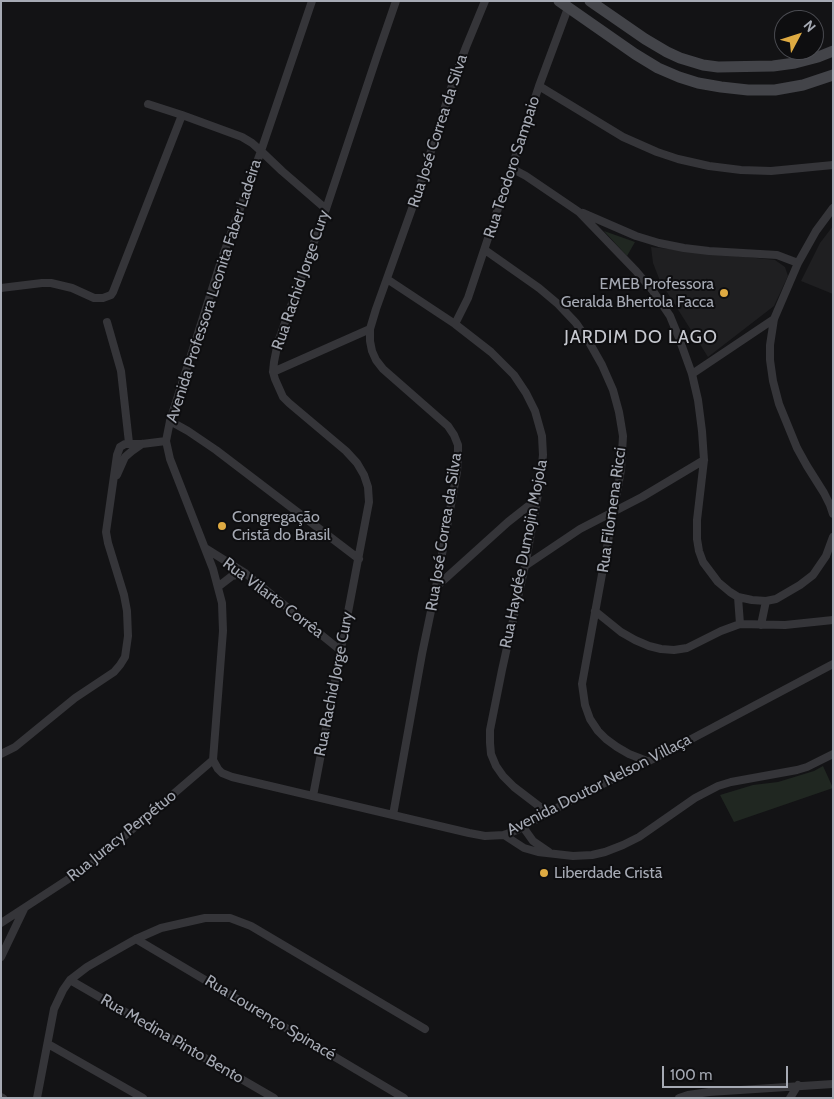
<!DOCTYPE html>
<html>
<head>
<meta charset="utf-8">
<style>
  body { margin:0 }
  #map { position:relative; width:834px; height:1099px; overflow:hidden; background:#131315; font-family:Cabin,sans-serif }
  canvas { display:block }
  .frame { position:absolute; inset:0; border:2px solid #a6aab4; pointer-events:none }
  .north { position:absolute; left:774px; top:10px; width:50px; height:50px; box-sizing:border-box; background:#0e0e10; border:1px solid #4b4c52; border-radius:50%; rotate:50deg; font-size:14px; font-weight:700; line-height:20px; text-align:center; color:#a6aab4 }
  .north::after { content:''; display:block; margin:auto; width:18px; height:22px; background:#deaa42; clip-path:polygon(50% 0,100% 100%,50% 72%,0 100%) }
  .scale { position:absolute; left:662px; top:1066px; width:126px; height:22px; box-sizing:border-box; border:2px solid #a6aab4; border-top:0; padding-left:6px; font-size:15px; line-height:18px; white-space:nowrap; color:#a6aab4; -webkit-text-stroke:4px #0e0e10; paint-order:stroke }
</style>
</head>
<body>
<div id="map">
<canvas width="834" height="1099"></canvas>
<div class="frame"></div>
<div class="north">N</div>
<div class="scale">100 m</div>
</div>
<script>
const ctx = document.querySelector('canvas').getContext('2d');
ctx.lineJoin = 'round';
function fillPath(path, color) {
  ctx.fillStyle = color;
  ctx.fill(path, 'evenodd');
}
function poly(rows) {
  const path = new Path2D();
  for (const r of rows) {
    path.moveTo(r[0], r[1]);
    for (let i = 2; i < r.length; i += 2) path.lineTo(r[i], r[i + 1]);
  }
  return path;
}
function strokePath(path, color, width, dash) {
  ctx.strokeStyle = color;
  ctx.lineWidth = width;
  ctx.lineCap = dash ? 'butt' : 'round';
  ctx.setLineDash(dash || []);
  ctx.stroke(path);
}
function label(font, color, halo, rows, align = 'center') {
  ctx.font = font + ' Cabin,sans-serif';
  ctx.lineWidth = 4;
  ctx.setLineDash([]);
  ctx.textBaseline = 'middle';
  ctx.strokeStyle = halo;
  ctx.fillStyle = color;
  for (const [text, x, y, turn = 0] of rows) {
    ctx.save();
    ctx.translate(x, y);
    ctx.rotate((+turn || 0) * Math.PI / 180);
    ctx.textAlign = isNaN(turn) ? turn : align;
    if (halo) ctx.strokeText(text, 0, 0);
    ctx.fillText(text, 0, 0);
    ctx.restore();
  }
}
const built = poly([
  [833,226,833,294,801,281,820,243],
  [651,247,775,260,785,267,788,276,774,306,708,357,660,281,653,263]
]);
const green = poly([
  [604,231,635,242,627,256],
  [823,766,833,788,734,822,720,795,753,785,778,782,814,771]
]);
const minor = poly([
  [312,1,261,151,222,258,170,421,166,441,170,459,213,569,222,603,223,631,213,760,218,769,222,773,232,777,469,833,485,836,504,835,517,830,577,797,663,754,833,664],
  [539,86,623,137,657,152,678,159,709,166,741,170,771,171,833,165],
  [148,104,182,115,242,137,252,143,261,151,282,171,326,209],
  [511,168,526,176,579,212,636,271,653,291,670,316,679,338,692,374,698,400,702,431,704,460,697,520,697,539,699,551,703,562,718,582,730,592,738,597,752,600,766,601,776,599,800,585,813,575,826,556,833,537],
  [833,208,816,231,798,263,774,319,770,345,770,360,773,381,779,404,797,448,807,466,824,493,830,505,833,514],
  [583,213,636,236,659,243,684,248,709,251,777,255,798,263],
  [485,250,539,288,558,304,576,323,589,342,602,365,613,390,619,412,623,436,621,470,582,684,585,705,590,719,598,731,606,739,617,747,629,754,647,761],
  [387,279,455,324,491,352,514,375,526,393,535,411,542,436,543,455,540,483,525,566,502,670,490,730,490,743,491,754,496,766,503,776,514,787,548,813],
  [1,288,42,283,51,283,72,288,94,298,103,298,111,295,113,292,182,115],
  [107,322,121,371,129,443],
  [455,324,468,298,539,86,568,8],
  [273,372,370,329],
  [692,374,774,319],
  [170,421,188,431,216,450,359,559],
  [117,475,125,457,132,451,142,444],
  [205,548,245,573,340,650],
  [525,566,580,529,642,497,704,460],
  [219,586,232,576,245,573],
  [436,587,508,522,536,500],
  [738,597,740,624],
  [595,611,621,632,635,640,649,646,661,649,674,650,687,648,721,631,740,624,785,625,833,620],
  [761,625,766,601],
  [1,754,15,747,75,698,114,672,120,665,125,657,128,636,127,611,124,595,108,543,106,532,117,455,120,447,125,444,142,444,166,441],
  [313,796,369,502,368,487,364,475,357,463,346,451,289,403,283,397,275,379,273,372,274,362,278,342,326,209,377,56,396,1],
  [393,815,422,654,436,587,457,472,458,457,458,445,454,435,448,426,383,369,376,360,372,351,370,341,370,329,376,309,419,189,453,82,466,47,485,1],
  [523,827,533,841,549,852],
  [504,835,524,848,538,852,573,856,592,855,605,852,623,845,639,837,695,798,718,786,731,782,797,770,807,767,833,754],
  [1,923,93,863,213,760],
  [136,939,404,1098],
  [1,957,24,909],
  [70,980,274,1098],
  [48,1044,143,1098],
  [1,1097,3,1098],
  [37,1098,54,1009,63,990,70,980,87,967,106,956,136,939,161,928,205,918,230,918,251,926,425,1029],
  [679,1098,688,1095,709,1092,833,1084],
  [790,1098,798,1085]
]);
const secondary = poly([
  [559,1,635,54,658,68,679,77,698,83,721,87,748,90,775,90,803,85,833,75],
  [590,1,645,39,667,52,680,58,703,65,718,67,773,66,795,63,818,57,833,51]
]);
const markers = [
  [724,293,5,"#deaa42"],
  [222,526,5,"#deaa42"],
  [544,873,5,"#deaa42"]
];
const streetNames = [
  ["Rua José Correa da Silva",438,131,-72],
  ["Rua Teodoro Sampaio",512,167,-72],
  ["Rua Rachid Jorge Cury",301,280,-71],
  ["Avenida Professora Leonita Faber Ladeira",214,291,-72],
  ["Rua Filomena Ricci",612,510,-82],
  ["Rua José Correa da Silva",444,532,-81],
  ["Rua Haydée Dumojin Mojola",524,554,-79],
  ["Rua Vilarto Corrêa",273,598,37],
  ["Rua Rachid Jorge Cury",334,684,-79],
  ["Avenida Doutor Nelson Villaça",599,785,-27],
  ["Rua Juracy Perpétuo",122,836,-39],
  ["Rua Lourenço Spinacé",270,1018,31],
  ["Rua Medina Pinto Bento",172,1039,30]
];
const poiNames = [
  ["EMEB Professora",714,284,"right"],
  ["Geralda Bhertola Facca",714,302,"right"],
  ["Congregação",232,517],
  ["Cristã do Brasil",232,535],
  ["Liberdade Cristã",554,873]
];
const neighbourhoodNames = [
  ["JARDIM DO LAGO",641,338]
];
fillPath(built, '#1f1f21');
fillPath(green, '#202721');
strokePath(minor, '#353539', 8);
strokePath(secondary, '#434449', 11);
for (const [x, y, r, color] of markers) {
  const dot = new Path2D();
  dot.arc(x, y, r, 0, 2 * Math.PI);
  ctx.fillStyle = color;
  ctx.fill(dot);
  strokePath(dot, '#0e0e10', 2);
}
label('16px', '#a6aab4', '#0e0e10', streetNames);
label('16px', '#a6aab4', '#0e0e10', poiNames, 'left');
ctx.letterSpacing = '1px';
label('18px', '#c7c9d0', '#0e0e10', neighbourhoodNames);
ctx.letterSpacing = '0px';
</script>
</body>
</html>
